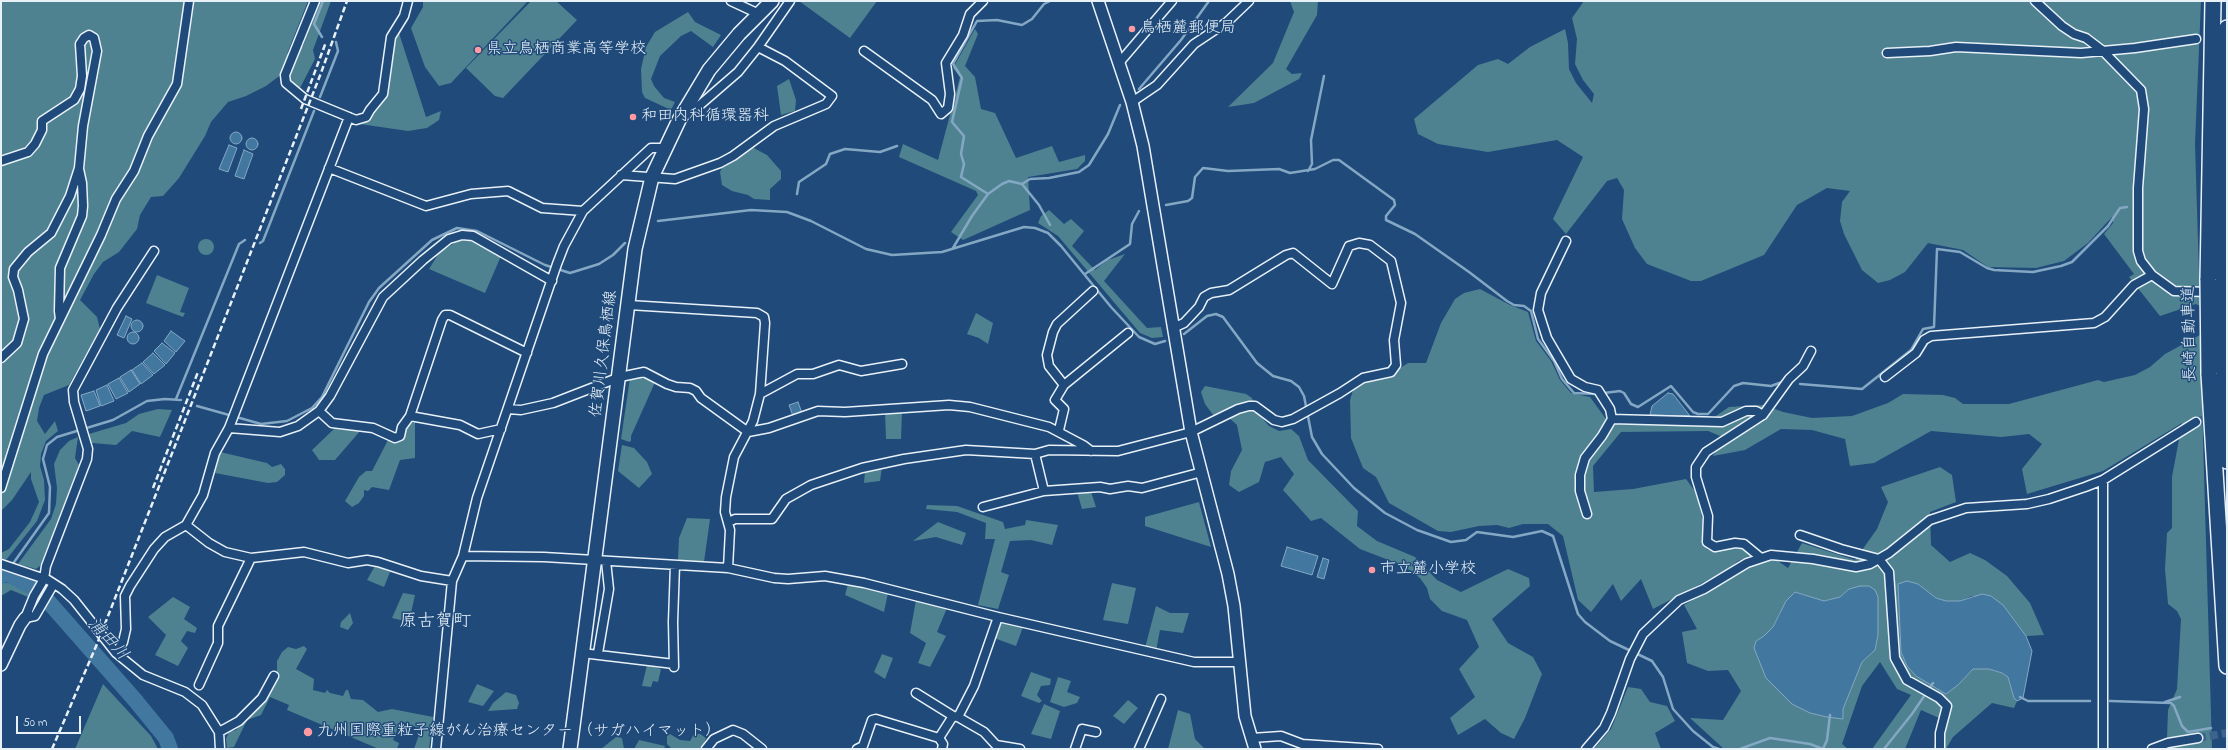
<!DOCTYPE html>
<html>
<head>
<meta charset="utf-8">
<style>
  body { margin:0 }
  #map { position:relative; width:2228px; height:750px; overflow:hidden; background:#1f4a7a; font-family:"Indie Flower",sans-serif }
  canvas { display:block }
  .frame { position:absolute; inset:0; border:2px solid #e8f1f8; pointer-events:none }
  .scale { position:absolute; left:16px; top:716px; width:65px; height:18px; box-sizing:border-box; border:2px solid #e8f1f8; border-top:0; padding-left:5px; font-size:12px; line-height:14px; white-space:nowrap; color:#e8f1f8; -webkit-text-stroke:3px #1f4a7a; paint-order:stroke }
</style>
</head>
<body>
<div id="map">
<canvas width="2228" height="750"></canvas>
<div class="frame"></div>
<div class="scale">50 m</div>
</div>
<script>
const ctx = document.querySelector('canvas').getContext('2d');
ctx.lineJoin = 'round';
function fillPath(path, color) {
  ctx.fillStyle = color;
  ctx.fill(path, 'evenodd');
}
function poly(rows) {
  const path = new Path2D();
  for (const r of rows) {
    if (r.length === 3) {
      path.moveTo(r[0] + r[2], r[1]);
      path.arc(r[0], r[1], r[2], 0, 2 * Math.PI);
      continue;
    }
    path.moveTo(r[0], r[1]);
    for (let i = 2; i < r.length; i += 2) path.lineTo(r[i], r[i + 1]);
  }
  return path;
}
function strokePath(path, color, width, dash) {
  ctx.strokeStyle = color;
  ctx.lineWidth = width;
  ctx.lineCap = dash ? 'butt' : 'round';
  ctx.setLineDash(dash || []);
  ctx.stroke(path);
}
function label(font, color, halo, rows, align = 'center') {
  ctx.font = font + ' "Indie Flower","Klee One",sans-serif';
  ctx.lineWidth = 3;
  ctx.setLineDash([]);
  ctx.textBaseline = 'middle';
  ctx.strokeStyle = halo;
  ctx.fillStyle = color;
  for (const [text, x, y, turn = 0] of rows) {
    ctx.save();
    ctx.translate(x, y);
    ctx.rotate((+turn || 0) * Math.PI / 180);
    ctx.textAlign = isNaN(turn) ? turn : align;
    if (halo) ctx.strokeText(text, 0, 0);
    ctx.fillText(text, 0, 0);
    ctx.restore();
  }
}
const green = poly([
  [1,1,308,1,287,54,303,46,320,1,331,1,313,50,315,59,300,88,295,88,289,77,282,74,266,86,246,96,228,102,211,122,205,136,179,178,163,196,151,197,140,215,137,229,119,252,103,262,94,274,80,300,97,317,100,329,69,385,44,395,39,408,37,421,45,434,55,421,58,431,46,441,41,454,40,466,44,480,45,500,37,521,6,560,1,558,1,553,9,549,30,522,39,502,31,479,31,472,12,500,1,511],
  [423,1,528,1,451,83,439,86,425,67,411,28,423,7],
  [531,1,556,1,577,20,503,98,495,96,466,68],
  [799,1,877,1,850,38],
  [1290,1,1318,1,1317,15,1286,69,1292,74,1302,73,1299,79,1254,103,1228,107,1273,63,1294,12],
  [1584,1,2201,1,2195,144,2200,306,2196,304,2160,316,2129,277,2134,274,2104,234,2113,223,2112,217,2088,243,2064,261,2036,268,1988,267,1963,250,1928,243,1905,272,1890,280,1878,283,1862,270,1844,234,1840,221,1842,202,1850,191,1827,188,1797,205,1764,255,1701,281,1691,281,1647,264,1635,248,1622,219,1624,190,1617,178,1607,181,1566,234,1553,219,1583,157,1557,140,1488,152,1438,144,1418,134,1414,119,1478,65,1498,59,1508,64,1530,47,1565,29,1568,43,1569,69,1576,83,1592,103,1594,94,1583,80,1575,64,1577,39,1572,18],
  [688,12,695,22,721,35,713,47,691,31,681,36,660,56,651,79,654,86,664,98,675,102,671,110,645,98,642,92,641,69,646,47,655,32],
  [975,29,978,34,965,66,975,77,981,109,995,113,1016,158,1052,146,1059,162,1085,155,1085,161,1077,169,1028,177,1030,210,963,240,951,232,978,195,976,191,899,157,903,144,938,160,960,77,953,68],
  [398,30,426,117,441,111,439,120,427,128,408,131,360,124,385,96,394,40],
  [789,79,796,100,795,111,781,115,777,86],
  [750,146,767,155,781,171,781,179,770,189,770,200,754,199,748,195,732,191,722,185,720,172,723,166],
  [1049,210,1064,224,1071,219,1084,231,1072,246,1095,270,1108,260,1125,254,1104,281,1147,328,1161,327,1163,337,1152,338,1140,333,1058,236,1038,223,1041,216],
  [206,247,8],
  [459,240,471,241,501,256,485,293,429,269,439,253],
  [157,275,189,288,180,312,185,313,183,317,146,303],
  [1480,289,1510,305,1528,312,1536,341,1551,361,1560,380,1571,393,1590,397,1606,419,1713,418,1729,407,1764,405,1783,412,1812,418,1852,416,1888,403,1903,394,1943,395,1955,398,1963,404,2009,404,2098,380,2104,382,2135,375,2150,367,2165,354,2200,335,2212,749,2168,749,2167,738,2168,710,2177,689,2181,619,2177,611,2168,604,2165,569,2167,533,2172,528,2172,477,2182,423,2103,471,2027,494,2022,469,2042,444,2029,434,2001,437,1931,431,1874,463,1850,466,1845,439,1812,430,1781,429,1745,450,1713,456,1725,438,1708,431,1621,432,1593,466,1594,492,1633,489,1686,479,1697,494,1703,522,1702,543,1708,550,1743,548,1751,555,1738,561,1729,569,1653,609,1641,579,1621,601,1613,584,1591,612,1578,600,1563,536,1548,524,1523,524,1509,528,1497,525,1479,526,1451,532,1438,531,1389,503,1376,477,1363,468,1351,438,1350,400,1354,387,1367,379,1385,378,1408,363,1426,363,1441,323,1455,299,1464,293],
  [976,313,993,323,988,344,979,338,967,334],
  [642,375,656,380,631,436,631,441,629,442,621,439,630,378],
  [1205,386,1246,394,1252,398,1258,413,1269,426,1279,431,1291,429,1299,436,1308,460,1358,511,1357,526,1377,541,1415,557,1437,580,1461,592,1508,569,1529,578,1530,586,1492,619,1508,643,1533,657,1542,674,1525,718,1514,739,1501,733,1485,719,1458,735,1450,718,1475,697,1459,669,1479,647,1467,620,1442,611,1430,599,1427,588,1420,578,1411,571,1399,564,1360,549,1321,518,1311,521,1283,490,1294,474,1281,457,1265,462,1259,482,1239,492,1229,485,1231,471,1242,450,1237,425,1226,415,1214,416,1205,404,1201,392],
  [158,409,172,410,160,437,132,431,116,445,92,443,89,434,126,423,139,414],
  [902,411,901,439,886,439,885,412],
  [415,422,415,458,400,460,389,490,372,487,368,491,364,490,364,496,359,503,352,507,345,501,359,477,366,471,372,471,388,440,399,442,405,425],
  [334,429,361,430,335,460,319,460,312,450],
  [78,437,75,458,79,465,40,566,36,569,18,564,51,519,56,504,57,488,54,464,60,450,69,441],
  [622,445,634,448,647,462,652,474,639,488,618,471],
  [220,452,267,463,272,467,281,464,285,469,285,475,277,482,268,483,215,473],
  [882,467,880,481,864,483,865,471],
  [1940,467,1952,475,1956,502,1930,512,1931,545,1950,562,1970,553,1985,560,2007,576,2030,603,2044,635,2026,636,2003,605,1972,596,1960,601,1946,601,1936,598,1918,584,1907,581,1898,585,1901,652,1907,666,1916,676,1946,694,1958,685,1973,669,1989,669,2002,673,2008,677,2014,698,2017,701,2014,708,1992,703,1953,737,1946,749,1934,748,1939,718,1921,710,1905,749,1872,749,1911,695,1897,689,1880,662,1862,686,1842,744,1848,749,1724,749,1690,718,1723,720,1741,691,1728,670,1708,671,1687,663,1682,632,1697,629,1684,605,1751,566,1775,559,1788,568,1802,543,1855,560,1877,529,1888,502,1881,487],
  [1849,589,1878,597,1878,635,1875,650,1862,662,1843,709,1792,704,1766,678,1756,641,1764,636,1773,627,1780,612,1803,594,1811,598,1824,601,1840,597],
  [1077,492,1091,492,1096,507,1082,509],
  [1199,502,1211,547,1145,526,1145,517],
  [927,505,957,506,1003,522,1005,529,1025,525,1026,520,1058,525,1052,545,1031,540,1010,541,1001,572,1009,575,998,609,978,605,995,539,985,539,986,523,957,512,926,509],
  [687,518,710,519,704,562,679,561,678,558,679,538],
  [938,522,966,533,962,545,936,537,913,541],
  [375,566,390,572,384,587,367,580],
  [3,583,12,583,30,592,28,597,11,590,1,596,1,585],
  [1112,583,1136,588,1128,624,1103,620],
  [848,584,888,593,884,612,845,595],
  [403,593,415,595,409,622,392,618],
  [173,597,190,607,184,619,197,628,195,633,187,631,181,641,188,648,178,666,155,655,166,635,148,617],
  [916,600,947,608,937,632,946,636,930,667,918,663,926,643,910,633],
  [1156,606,1170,613,1189,613,1183,633,1160,630,1156,651,1145,648],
  [350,613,353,623,348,630,340,627,341,622],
  [1000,622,1023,627,1016,646,994,638],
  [304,646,307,649,296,669,314,679,313,690,325,693,327,690,330,693,343,696,346,690,348,690,351,699,363,700,378,712,392,709,433,717,429,749,414,749,421,729,401,721,393,740,399,743,397,749,379,749,287,710,289,705,270,697,261,715,247,720,234,747,227,748,226,739,229,732,236,730,262,703,277,680,277,661,282,652,288,647,296,649],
  [882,654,893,658,885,679,874,672],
  [647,665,661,669,658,682,653,681,651,687,642,686],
  [1031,672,1051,679,1050,685,1041,686,1037,695,1042,701,1039,703,1021,696],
  [1058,677,1071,681,1067,692,1080,697,1077,703,1064,707,1050,702],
  [103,684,151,736,158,749,75,749],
  [477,684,494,691,483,706,468,702],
  [1628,687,1641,689,1650,702,1667,706,1675,721,1655,733,1661,749,1594,749,1611,729],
  [506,692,516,695,519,703,517,709,488,711,493,703],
  [1128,700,1138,708,1124,724,1113,716],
  [1044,704,1060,711,1051,739,1031,734],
  [1178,710,1190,714,1195,739,1205,749,1168,749],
  [670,734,680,740,690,741,694,734,700,734,706,738,702,749,672,749,667,744,667,736],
  [616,737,622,738,624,749,601,749],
  [639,740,665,746,664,749,634,749]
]);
const water = poly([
  [236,138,6],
  [252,144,6],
  [229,145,237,148,228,172,219,169,229,145],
  [244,150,253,154,244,179,235,176,244,150],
  [126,316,132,319,124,338,117,335,126,316],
  [137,326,6],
  [171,331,185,341,176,352,164,341,171,331],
  [133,338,6],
  [162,343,175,353,166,364,154,351,162,343],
  [153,353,165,365,154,374,143,362,153,353],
  [142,363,153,375,141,384,132,370,142,363],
  [131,370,140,384,129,392,120,377,131,370],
  [119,378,128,393,116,399,108,384,119,378],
  [107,385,114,401,101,406,96,390,107,385],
  [94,391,100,406,86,411,81,395,94,391],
  [1668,393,1673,394,1690,416,1650,415,1652,406,1668,393],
  [798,402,802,413,793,416,789,405,798,402],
  [1287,547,1318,556,1312,575,1281,566,1287,547],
  [1323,558,1329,560,1324,579,1317,577,1323,558],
  [1907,581,1918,584,1936,598,1946,601,1960,601,1982,594,1991,596,2003,605,2026,636,2032,651,2023,698,2017,701,2014,698,2008,677,2002,673,1989,669,1973,669,1958,685,1946,694,1916,676,1907,666,1901,652,1898,584,1907,581],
  [1860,586,1869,586,1875,590,1878,597,1878,635,1875,650,1862,662,1843,709,1843,719,1827,717,1810,713,1792,704,1766,678,1754,648,1756,641,1764,636,1773,627,1786,601,1795,592,1824,601,1840,597,1849,589,1860,586]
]);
const stream = poly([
  [322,37,314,24,323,1],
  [1139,89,1181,40,1209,1],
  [320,97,338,51,336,42],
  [1308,171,1312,164,1311,140,1324,76],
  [1022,184,1039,205,1050,225],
  [797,194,799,182,826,164,830,154,845,149,880,152,897,146],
  [988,194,961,177,964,164,961,154,964,136,952,122,962,78,953,64,977,21,997,20,1022,25,1032,19,1044,4,1050,1],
  [1166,205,1188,201,1192,198,1195,177,1203,168,1228,171,1279,169,1290,173,1315,169,1333,160,1339,160,1394,200,1395,205,1386,216,1386,220,1415,234,1469,272,1507,301,1514,305,1524,306,1531,311,1538,339,1554,361,1562,379,1574,393,1596,394,1620,391,1624,393,1631,404,1638,407,1671,386,1693,412,1698,414,1708,414,1734,386,1743,383,1771,386,1782,382],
  [658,221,751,210,787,212,811,221,866,249,892,255,942,252,1024,227,1035,228,1048,233,1061,246,1111,307,1139,337,1155,344,1165,341],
  [260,243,263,241,314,111],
  [953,248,972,216,988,194,1002,184,1009,181,1022,184,1030,179,1049,178,1079,172,1089,165,1108,134,1120,105],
  [1085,274,1130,244,1132,224,1139,211],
  [1184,334,1207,316,1216,314,1223,317,1257,363,1273,376,1291,381,1299,387,1304,396,1312,437,1322,454,1354,488,1385,513,1417,530,1451,542,1466,540,1477,532,1513,537,1542,531,1553,536,1578,614,1585,622,1610,641,1652,661,1663,677,1673,709,1693,731,1713,747,1719,749],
  [1800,384,1862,389,1911,350,1923,329,1934,327,1937,249,1960,252,1987,268,1994,270,2033,272,2061,266,2072,262,2108,226,2120,208,2127,207],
  [176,399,239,244,245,240],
  [197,406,261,424,287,421,312,408,322,397,369,302,379,288,432,240,457,228,477,231,545,265,570,273,599,264,613,255,625,243],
  [12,565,49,513,50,487,43,459,47,445,57,437,113,420,147,401,165,399,181,400],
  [5,573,9,569],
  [2020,697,2028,701,2090,701],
  [2110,701,2171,703,2174,706,2182,726,2188,732,2211,728],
  [2165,702,2180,697],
  [1740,749,1770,738,1810,744,1823,749],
  [1823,749,1827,740,1830,715],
  [1884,749,1912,714,1933,683]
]);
const river = poly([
  [1,576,5,573,8,574,39,591,135,700,166,738,170,749]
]);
const streetTunnel = poly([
  [2196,422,2215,416],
  [2198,738,2227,733]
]);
const street = poly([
  [315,1,285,75,286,83,305,99,356,120,366,117,370,110,383,94,391,37,404,16,408,1],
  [731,1,759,14],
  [2035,1,2062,26,2074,34,2086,38,2103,51,2141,90,2144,109,2138,188,2138,251,2141,261,2152,275,2174,291,2210,292],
  [758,47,790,1],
  [864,51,932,100,941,114,948,108,950,94,946,63,963,35,970,14,983,1],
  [1887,53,1930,51,1956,47,2081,53,2135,48,2196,39],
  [1119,63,1172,1],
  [1132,102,1157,85,1194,44,1227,22,1249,1],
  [1,161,28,152,35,144,42,130,42,121,74,100,80,89,82,76,80,44,84,38,89,35,94,38,97,51,83,126,79,168,70,196,51,233,28,252,14,269,13,277,18,290,24,319,17,343,1,358],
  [329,168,426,206,471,194,508,191,542,208,583,211],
  [621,175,675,179,720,163,733,156,774,126,826,104,832,96,785,61,758,47,738,72,701,104,684,116],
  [1566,241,1541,293,1538,310,1547,338,1571,379,1585,387,1598,390,1610,409,1612,419,1602,436,1585,458,1580,475,1580,491,1587,514],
  [629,305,757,313,764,317,765,323,760,394,753,421,734,457,726,497,725,512,730,530,728,568],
  [60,319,59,311,60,268,82,216,83,206,82,183,79,169],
  [1885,377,1916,353,1924,340,1931,336,2094,323,2105,317,2134,285,2152,275],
  [1064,385,1049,366,1047,355,1053,332,1057,324,1093,291],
  [760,394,797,374,813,374,839,365,861,371,902,364],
  [508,409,521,410,553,403,620,377,644,372,667,384,676,387,690,388,696,391,701,398,748,432,769,428,818,411,845,412,949,405,970,407,1049,427,1083,445,1091,451],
  [319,411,332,423,373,428,395,438,400,436,402,427,410,416,442,320,445,315,450,315,527,353],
  [410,416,460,425,478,434,501,429],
  [1612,419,1722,422,1746,411,1756,411,1763,415],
  [229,428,280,432,298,426,319,411,330,396,383,297,423,260,449,239,462,235,473,236,552,281],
  [1059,430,1064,409,1055,400,1064,385,1128,333],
  [1035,454,1044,491],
  [1,488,43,354,101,235,116,199,134,171,148,136,177,84,189,1],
  [983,507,1044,491,1100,487,1110,489,1128,486,1142,488,1202,472],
  [729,522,735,519,772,519,786,499,811,485,862,468,904,459,966,450,1035,454,1049,450,1118,451,1191,432,1238,409,1249,406,1255,406,1274,420,1282,422,1293,419,1340,393,1363,378,1391,372,1396,365,1394,340,1401,303,1391,261,1370,245,1359,243,1349,246,1332,284,1293,253,1286,255,1229,290,1211,293,1204,297,1199,307,1184,323,1173,328],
  [186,525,209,543,225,552,251,558,304,552,348,563,367,560,378,562,421,576,452,581],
  [1800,535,1841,549,1879,559,1889,572,1895,658,1907,680,1939,698,1947,706,1940,733,1940,749],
  [463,556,544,557,728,568,774,578,788,579,825,576,864,583,998,617,1194,662,1239,662],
  [1761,558,1744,544,1735,543,1715,547,1707,542,1708,516,1696,477,1696,467,1706,452,1763,415,1789,379,1803,366,1811,351],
  [1,564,48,580,62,589,74,600,116,653,123,642,126,629,125,596,130,586,154,549,165,537,186,525,203,495,215,453,229,428,349,117],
  [53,585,35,616,25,618,34,596,44,579,46,566,87,459,88,449,74,402,73,390,117,308,154,251],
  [116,653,143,675,185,692,202,705,219,732,220,749],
  [582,653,674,664],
  [598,653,609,589,606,561],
  [674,667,673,622,675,565],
  [199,685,218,643,218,626,251,558],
  [916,693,953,716],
  [958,717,984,732,996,745,1020,749],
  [219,732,239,721,262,698,274,676],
  [1252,738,1281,736,1302,744,1378,749],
  [436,749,452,581,463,556,477,498,557,264,564,246,583,211,651,148,665,148],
  [706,749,714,739,733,730,743,734,762,749],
  [857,749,863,746,872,720,876,719,939,738],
  [942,749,943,744,939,738,953,716,958,717,974,686,998,617],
  [1075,749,1082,729,1096,732],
  [1139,749,1161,699],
  [1586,749,1604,728,1611,713,1630,659,1643,634,1679,600,1704,589,1747,563,1771,555,1813,559,1856,567,1870,564,1889,553,1930,520,1966,508,2027,504,2049,499,2085,487,2103,480,2196,422],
  [2103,749,2103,480],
  [2152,749,2168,743,2198,738]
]);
const secondary = poly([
  [1098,1,1132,102,1143,146,1191,432,1228,574,1234,606,1245,716,1255,749],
  [1,665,20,625,25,618]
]);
const primary = poly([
  [570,749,635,249,652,177,679,120,709,70,739,34,772,1]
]);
const highway = poly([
  [2223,279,2227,28],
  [2208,280,2213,1],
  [2209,374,2227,666],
  [2224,374,2227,461]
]);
const rail = poly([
  [301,109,326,42],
  [153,488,198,372],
  [52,749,97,644,182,428,321,73,347,1]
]);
const highwayBridge = poly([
  [2223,279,2224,374],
  [2208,280,2209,374]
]);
const markers = [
  [1132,29,4,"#ff9aa2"],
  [478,50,4,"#ff9aa2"],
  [633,117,4,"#ff9aa2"],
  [1372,570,4,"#ff9aa2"],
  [308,732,5,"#ff9aa2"]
];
const poiNames = [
  ["鳥栖麓郵便局",1140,29],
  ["県立鳥栖商業高等学校",486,50],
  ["和田内科循環器科",641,117],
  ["市立麓小学校",1380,570],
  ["九州国際重粒子線がん治療センター （サガハイマット）",317,732]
];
const streetNames = [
  ["長崎自動車道",2191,334,-91],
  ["佐賀川久保鳥栖線",605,354,-83]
];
const waterNames = [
  ["浦田川",107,640,48]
];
const quarterNames = [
  ["原古賀町",435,623]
];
fillPath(green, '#4e8290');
fillPath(water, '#42779f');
strokePath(water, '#84a8c3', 1);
strokePath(stream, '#84a8c3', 2.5);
strokePath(river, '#42779f', 16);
strokePath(streetTunnel, '#3d638d', 8, [8, 4]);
strokePath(street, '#e8f1f8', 11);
strokePath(secondary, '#e8f1f8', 14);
strokePath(primary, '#e8f1f8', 16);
strokePath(highway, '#e8f1f8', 18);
strokePath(street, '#1f4a7a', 8);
strokePath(secondary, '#1f4a7a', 11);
strokePath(primary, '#1f4a7a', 13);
strokePath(highway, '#1f4a7a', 15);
strokePath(rail, '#e8f1f8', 2.5, [6, 3]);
strokePath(highwayBridge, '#e8f1f8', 18, []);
strokePath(highwayBridge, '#1f4a7a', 15);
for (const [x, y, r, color] of markers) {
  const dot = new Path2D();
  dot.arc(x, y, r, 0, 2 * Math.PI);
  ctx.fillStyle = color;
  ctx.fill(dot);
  strokePath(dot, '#1f4a7a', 1.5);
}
label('16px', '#e8f1f8', '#1f4a7a', poiNames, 'left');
label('16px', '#e8f1f8', '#1f4a7a', streetNames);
label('italic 17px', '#cfdfeb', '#1f4a7a', waterNames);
label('18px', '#e8f1f8', '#1f4a7a', quarterNames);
</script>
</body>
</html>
